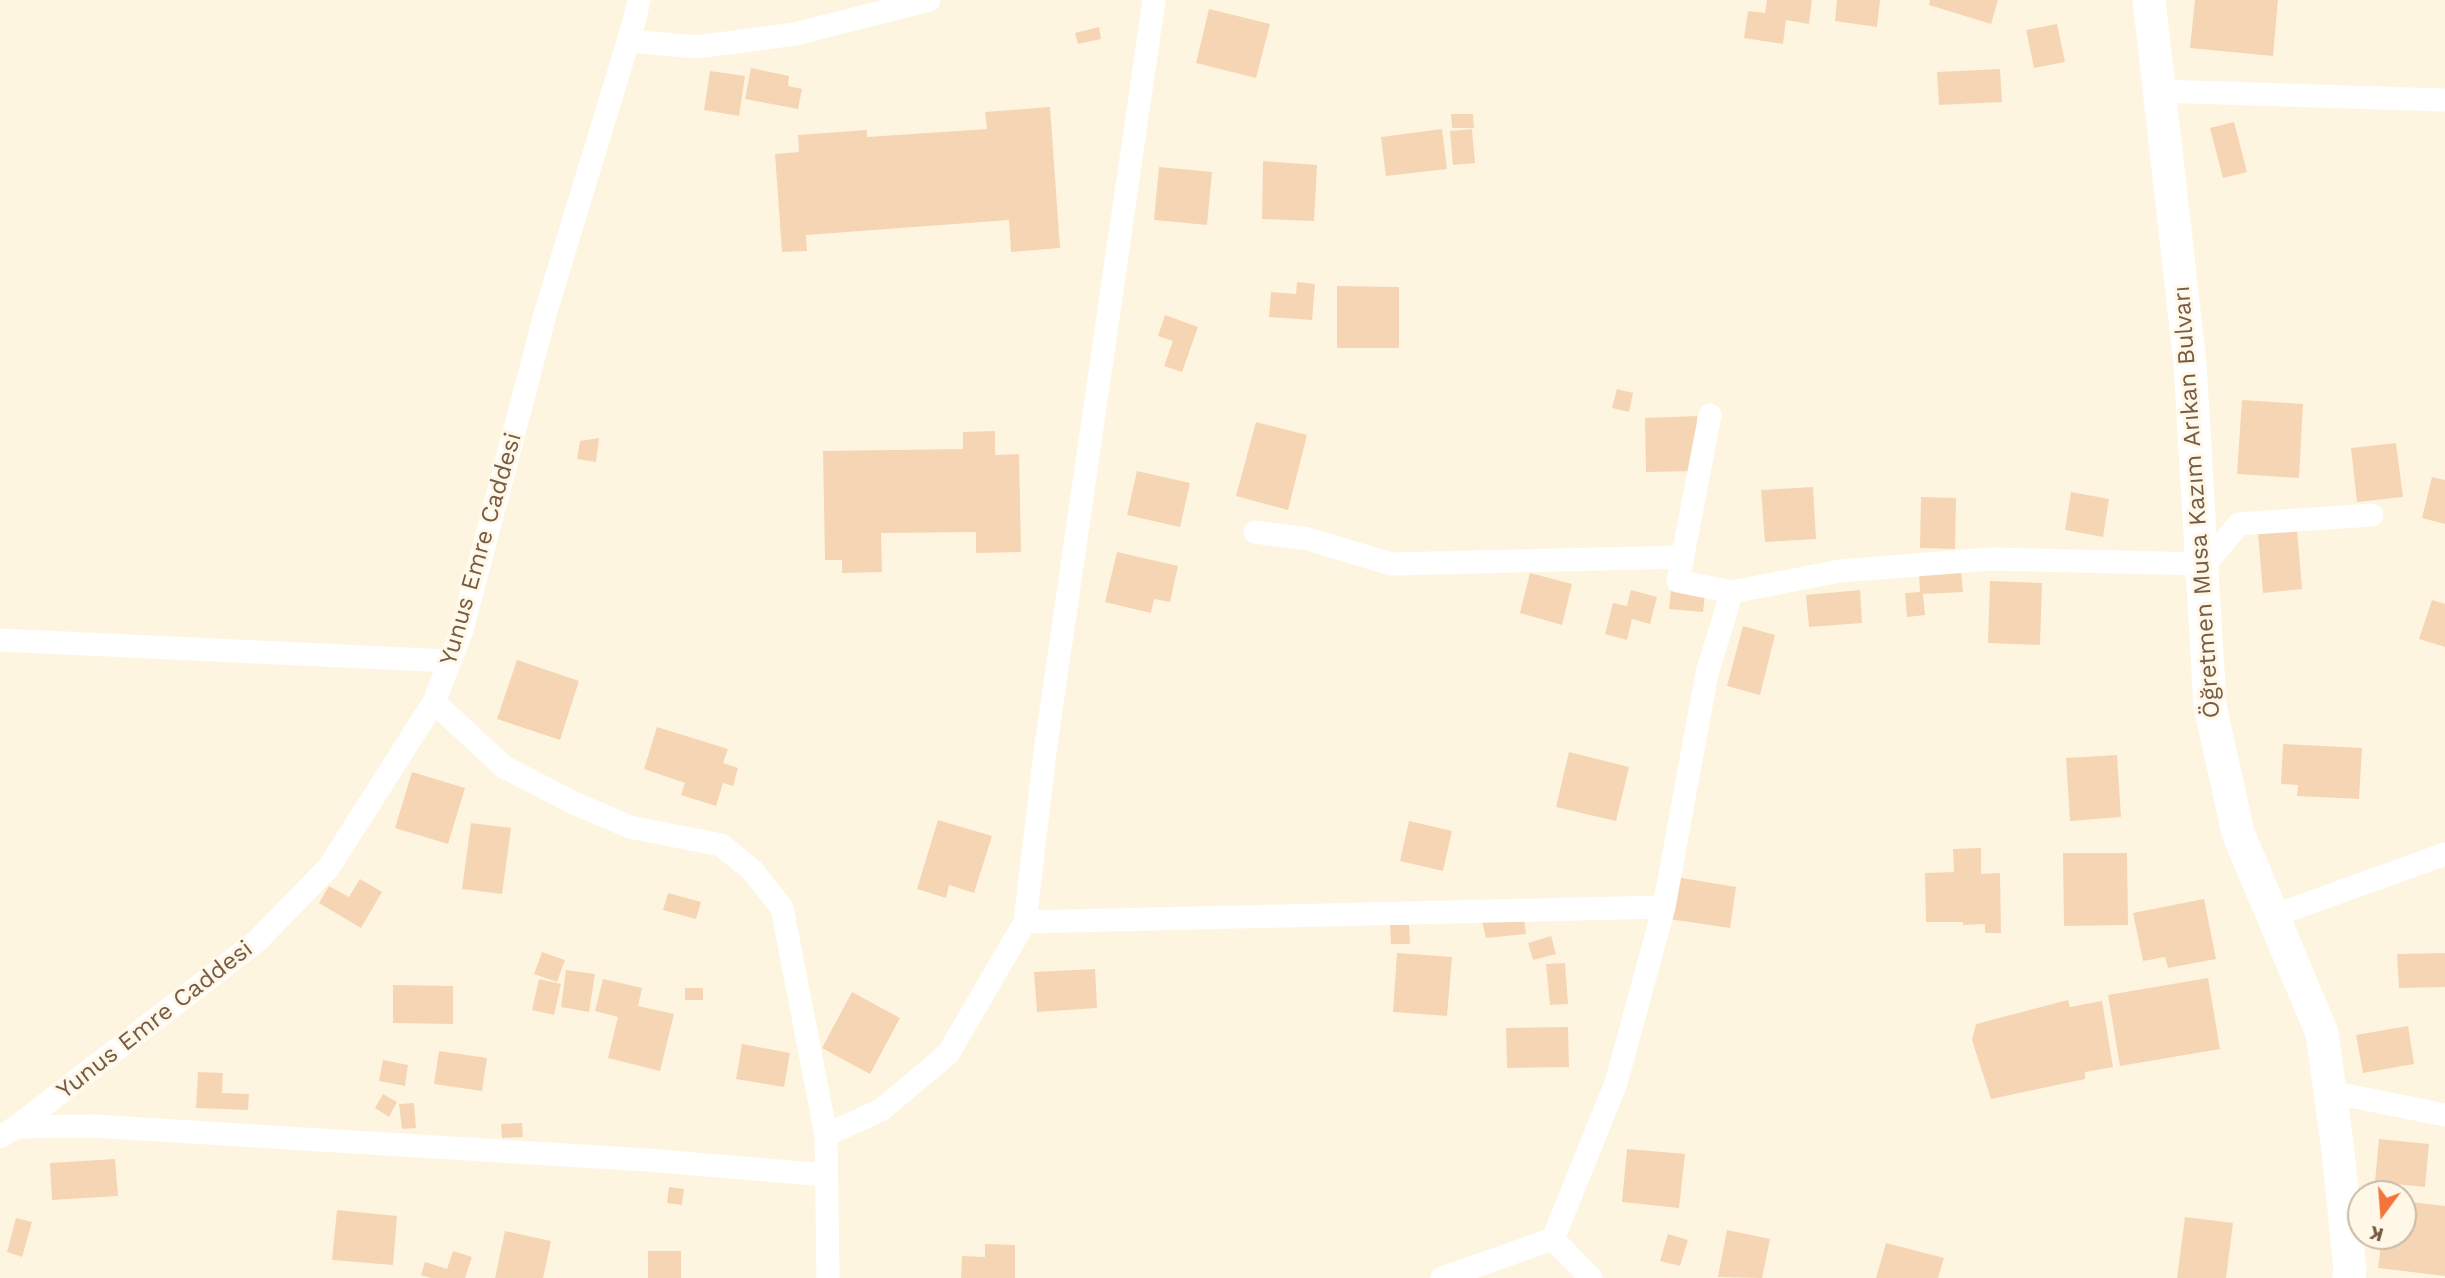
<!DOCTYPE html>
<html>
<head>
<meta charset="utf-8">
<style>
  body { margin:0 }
  #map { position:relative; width:2445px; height:1278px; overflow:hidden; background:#fef5e0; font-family:"Work Sans",sans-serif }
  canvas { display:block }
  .north { position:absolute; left:2347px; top:1180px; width:70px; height:70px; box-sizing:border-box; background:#fff8e8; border:2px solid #c9baa7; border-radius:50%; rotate:196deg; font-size:19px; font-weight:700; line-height:28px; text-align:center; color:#775c45 }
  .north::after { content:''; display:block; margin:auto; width:24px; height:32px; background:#f3753b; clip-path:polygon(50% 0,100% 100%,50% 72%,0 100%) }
</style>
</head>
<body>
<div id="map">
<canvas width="2445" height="1278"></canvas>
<div class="north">K</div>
</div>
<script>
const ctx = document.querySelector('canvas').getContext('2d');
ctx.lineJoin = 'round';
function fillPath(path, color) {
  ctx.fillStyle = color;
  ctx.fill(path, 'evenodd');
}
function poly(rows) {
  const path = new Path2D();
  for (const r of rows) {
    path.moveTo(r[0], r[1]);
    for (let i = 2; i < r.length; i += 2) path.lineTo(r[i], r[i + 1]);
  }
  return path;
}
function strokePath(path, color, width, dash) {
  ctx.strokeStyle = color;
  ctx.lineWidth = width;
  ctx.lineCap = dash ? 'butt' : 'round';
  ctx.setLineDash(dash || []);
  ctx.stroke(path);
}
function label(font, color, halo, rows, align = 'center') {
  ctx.font = font + ' "Work Sans",sans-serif';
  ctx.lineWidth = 6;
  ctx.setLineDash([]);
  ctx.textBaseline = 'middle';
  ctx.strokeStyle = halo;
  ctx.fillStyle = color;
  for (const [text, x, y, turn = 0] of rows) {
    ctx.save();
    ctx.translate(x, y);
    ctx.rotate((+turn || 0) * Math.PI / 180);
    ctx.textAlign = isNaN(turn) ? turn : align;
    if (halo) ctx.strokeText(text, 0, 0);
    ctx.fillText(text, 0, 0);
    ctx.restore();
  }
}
const building = poly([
  [1767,0,1812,0,1809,24,1786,20,1783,44,1744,38,1748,11,1765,13],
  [1837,0,1880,0,1877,27,1835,21],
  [1930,0,1998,0,1991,24,1929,5],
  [2195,0,2278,0,2273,56,2190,48],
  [1209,9,1270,24,1256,78,1196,63],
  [2057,24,2065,62,2034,68,2026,30],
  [1099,27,1101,39,1078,44,1075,33],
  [751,68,789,76,788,86,802,89,798,109,745,99],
  [2000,69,2002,102,1939,105,1937,72],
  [710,71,745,76,739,116,704,110],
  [1050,107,1060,248,1011,252,1009,220,806,235,807,251,782,252,775,154,799,152,798,135,867,130,867,137,987,129,985,112],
  [1451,114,1473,114,1474,128,1452,128],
  [2234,122,2247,172,2223,178,2210,128],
  [1442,129,1447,169,1386,176,1381,137],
  [1472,129,1475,163,1453,165,1450,131],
  [1263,161,1317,165,1314,221,1262,219],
  [1159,167,1212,172,1207,225,1154,220],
  [1297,282,1315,284,1312,320,1269,317,1271,292,1296,294],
  [1337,286,1399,287,1399,348,1337,348],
  [1165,315,1198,327,1182,372,1164,366,1173,341,1158,336],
  [1617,389,1633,393,1629,412,1612,408],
  [2242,400,2303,404,2299,478,2237,474],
  [1697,416,1698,471,1646,472,1645,418],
  [1256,422,1307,435,1288,510,1236,496],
  [995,431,995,455,1019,454,1021,552,976,553,976,532,881,533,882,572,842,573,842,560,825,560,823,451,963,449,963,432],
  [599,438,596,462,577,459,580,441],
  [2396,443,2403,497,2357,502,2351,448],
  [1137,471,1190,483,1180,527,1127,515],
  [2432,477,2445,480,2445,524,2422,518],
  [1813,487,1816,539,1765,542,1761,490],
  [2071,492,2109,499,2103,537,2065,530],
  [1921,497,1956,498,1955,549,1920,548],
  [2297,530,2302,589,2263,593,2258,533],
  [1117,552,1178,566,1170,602,1154,599,1151,613,1105,602],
  [1961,570,1963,592,1923,594,1925,615,1907,617,1905,593,1920,592,1919,573],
  [1530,573,1572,584,1562,625,1520,613],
  [1990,581,2042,583,2040,645,1988,643],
  [1631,590,1657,597,1650,624,1632,619,1627,640,1605,634,1613,603,1627,606],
  [1860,590,1862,623,1809,627,1806,595],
  [1671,591,1705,595,1703,612,1669,609],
  [2432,600,2445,604,2445,647,2419,639],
  [1743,626,1775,635,1760,695,1727,686],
  [517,660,579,681,560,740,497,719],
  [657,727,728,749,723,763,738,768,733,786,723,783,716,806,681,795,685,783,644,769],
  [2283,744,2362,748,2359,799,2297,796,2298,785,2281,784],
  [1569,752,1629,767,1616,821,1556,807],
  [2117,755,2121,817,2070,821,2066,758],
  [412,772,465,788,448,844,395,828],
  [938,820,992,836,974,893,949,885,946,898,917,889],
  [1409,821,1452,831,1443,871,1400,861],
  [471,823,511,828,502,894,462,889],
  [1981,848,1981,874,2000,873,2001,933,1985,933,1985,924,1963,925,1963,922,1926,922,1925,873,1954,872,1953,849],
  [2063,853,2127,853,2128,925,2064,926],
  [1676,877,1736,887,1730,928,1669,919],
  [360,879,382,892,361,928,319,903,329,886,349,897],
  [668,893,701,902,696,919,663,910],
  [2204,899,2216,959,2168,968,2165,957,2143,961,2133,913],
  [1524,918,1526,934,1486,938,1482,921],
  [1390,925,1409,925,1410,944,1391,944],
  [1551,936,1556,954,1533,960,1528,943],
  [542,952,565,960,557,982,534,974],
  [1397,953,1452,957,1447,1016,1393,1012],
  [2445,953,2445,987,2399,988,2397,954],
  [1565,963,1568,1004,1550,1005,1546,964],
  [1095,969,1097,1008,1037,1012,1034,972],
  [566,970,595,974,589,1012,561,1007],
  [2208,978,2220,1049,2120,1066,2108,995],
  [539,979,561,984,554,1015,532,1010],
  [603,979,642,988,638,1006,674,1014,660,1071,608,1058,618,1017,595,1011],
  [393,985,453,986,453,1024,393,1023],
  [685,988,703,988,703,1000,685,1000],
  [852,992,900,1018,870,1074,822,1048],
  [2068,1000,2070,1007,2102,1001,2113,1067,2085,1072,2085,1079,1991,1099,1972,1040,1976,1024],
  [2408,1026,2414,1064,2363,1073,2356,1035],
  [1568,1027,1569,1067,1507,1068,1506,1028],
  [742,1044,790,1053,784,1087,736,1079],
  [439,1051,487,1058,482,1091,434,1084],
  [383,1060,408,1065,405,1086,379,1081],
  [198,1072,223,1073,222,1093,249,1094,248,1110,196,1108],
  [383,1094,397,1102,389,1117,375,1108],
  [414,1103,416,1128,402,1129,399,1104],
  [522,1123,523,1137,502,1138,501,1124],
  [2379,1139,2429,1144,2425,1187,2375,1182],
  [1627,1149,1685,1154,1679,1208,1622,1202],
  [115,1159,118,1196,52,1200,50,1163],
  [669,1187,684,1189,682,1205,667,1203],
  [2403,1201,2445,1206,2445,1276,2378,1268,2382,1236,2403,1236],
  [337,1210,397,1216,393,1265,332,1260],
  [2185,1217,2233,1223,2226,1278,2177,1278],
  [16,1218,32,1222,22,1257,7,1252],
  [1727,1230,1770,1239,1762,1278,1718,1277],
  [505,1231,551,1241,543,1278,495,1278],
  [1668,1234,1688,1240,1680,1266,1660,1261],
  [1886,1243,1944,1258,1938,1278,1876,1278],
  [985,1244,1015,1245,1015,1278,961,1278,962,1256,985,1257],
  [453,1251,472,1257,465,1278,431,1278,421,1275,425,1262,447,1269],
  [648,1251,681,1251,681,1278,648,1278]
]);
const street = poly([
  [629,41,697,47,795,34,929,0],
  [2159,91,2445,100],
  [1710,415,1678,581,1732,592],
  [1255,532,1308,539,1391,564,1683,557],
  [0,640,450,661],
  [434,702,504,767,574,803,630,827,721,845,752,870,782,908,826,1135,828,1278],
  [2273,916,2445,854],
  [1025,922,1664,907],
  [2330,1092,2445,1115],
  [16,1127,93,1126,647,1160,826,1175],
  [826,1135,881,1110,948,1054,1025,922,1045,752,1154,0],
  [0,1137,16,1127,257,941,329,867,434,702,462,630,546,311,634,22,639,0],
  [1553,1239,1591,1278],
  [1442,1278,1553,1239,1616,1083,1664,907,1707,673,1732,592,1840,571,1991,559,2205,564,2239,524,2372,515]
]);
const secondary = poly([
  [2149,0,2190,363,2210,706,2238,833,2322,1033,2338,1151,2350,1269,2349,1278]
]);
const streetNames = [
  ["Öğretmen Musa Kazım Arıkan Bulvarı",2197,502,-94],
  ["Yunus Emre Caddesi",481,549,-74],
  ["Yunus Emre Caddesi",155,1020,-38]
];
fillPath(building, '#f6d5b5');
strokePath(street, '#fff', 23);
strokePath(secondary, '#fff', 33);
label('24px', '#775c45', '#fff8e8', streetNames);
</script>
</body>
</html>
